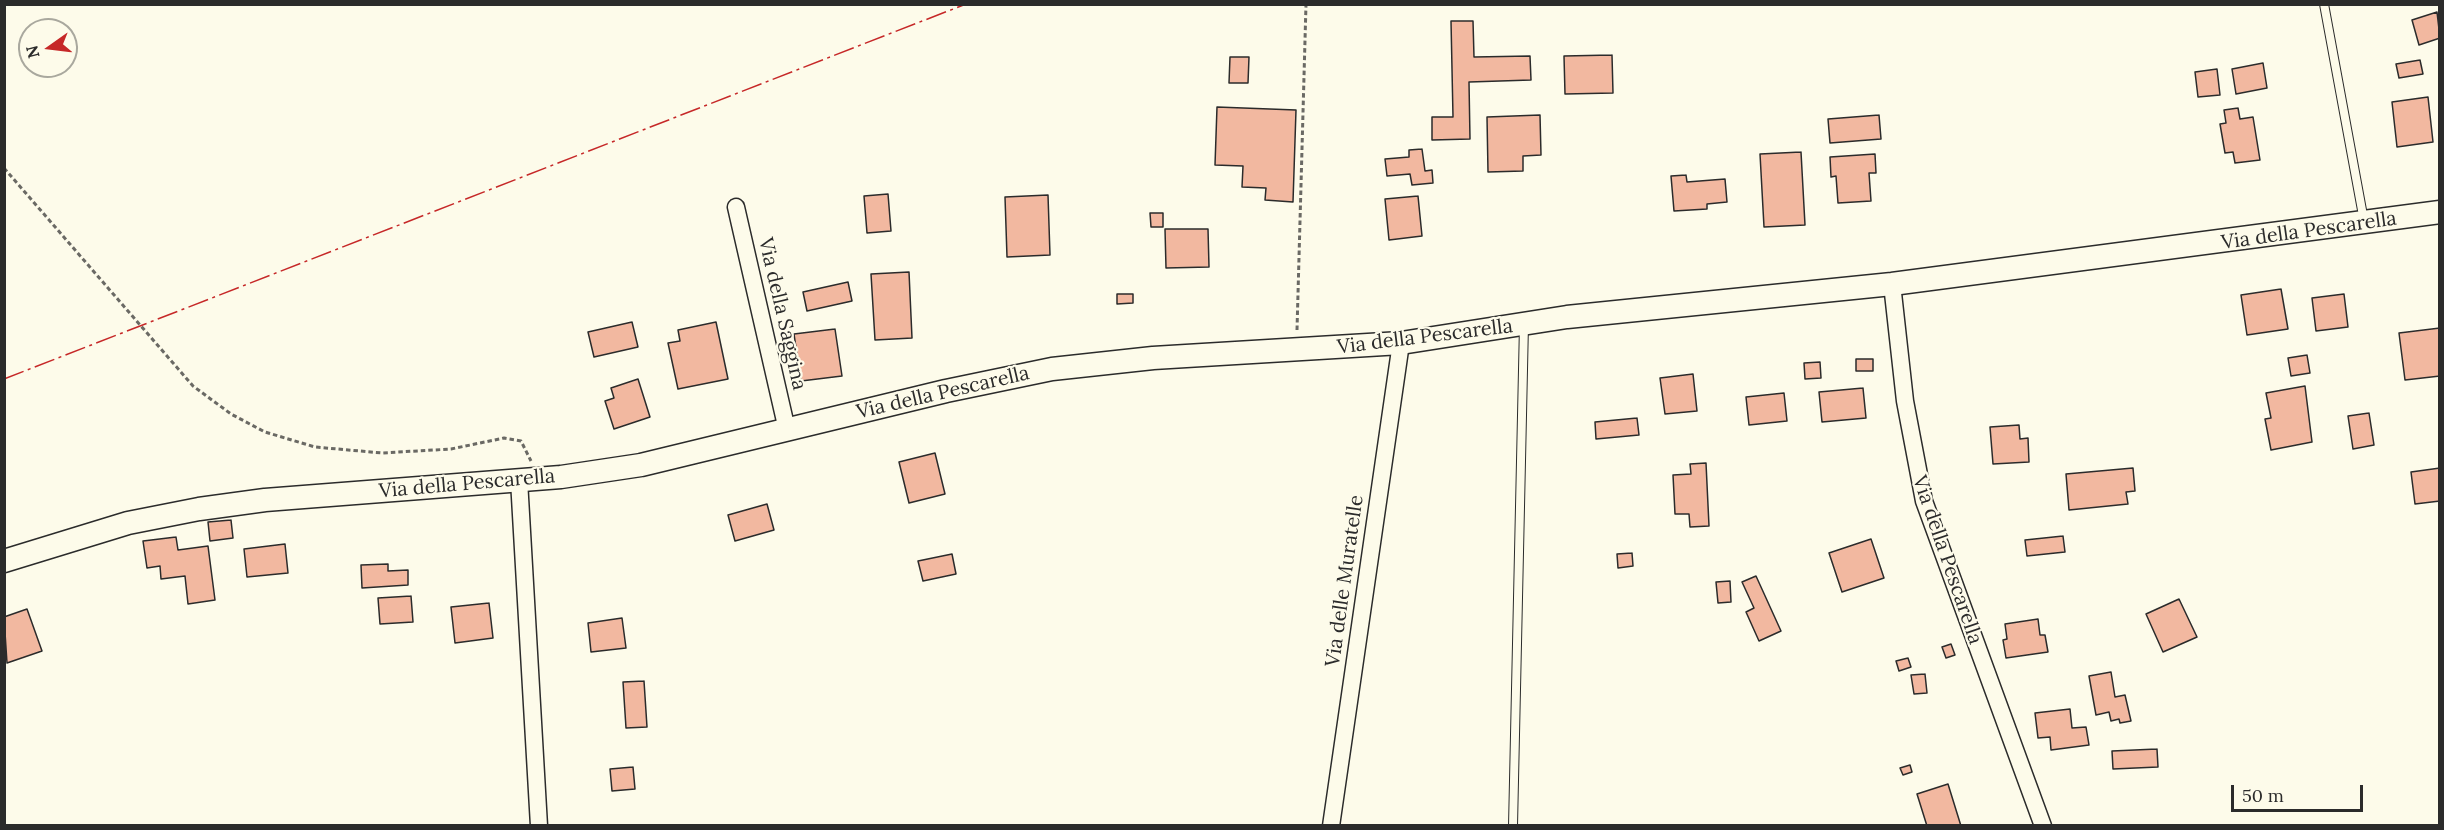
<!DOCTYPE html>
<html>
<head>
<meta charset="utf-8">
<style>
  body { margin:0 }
  #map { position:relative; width:2444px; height:830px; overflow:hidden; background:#fdfbea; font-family:Lora,serif }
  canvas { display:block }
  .frame { position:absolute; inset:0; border:6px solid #2b2b2b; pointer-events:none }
  .north { position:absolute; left:18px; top:18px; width:60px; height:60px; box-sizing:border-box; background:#fdfbea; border:2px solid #a9a89e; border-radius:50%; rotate:256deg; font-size:16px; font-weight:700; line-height:24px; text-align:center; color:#2b2b2b }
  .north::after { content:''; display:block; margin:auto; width:21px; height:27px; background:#c62828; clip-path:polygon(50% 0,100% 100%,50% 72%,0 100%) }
  .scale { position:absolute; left:2231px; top:785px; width:132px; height:27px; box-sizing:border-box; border:3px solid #2b2b2b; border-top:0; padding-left:8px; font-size:18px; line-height:21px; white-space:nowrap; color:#2b2b2b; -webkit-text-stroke:4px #fdfbea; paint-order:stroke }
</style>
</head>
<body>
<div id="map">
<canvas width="2444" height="830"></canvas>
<div class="frame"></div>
<div class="north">N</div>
<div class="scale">50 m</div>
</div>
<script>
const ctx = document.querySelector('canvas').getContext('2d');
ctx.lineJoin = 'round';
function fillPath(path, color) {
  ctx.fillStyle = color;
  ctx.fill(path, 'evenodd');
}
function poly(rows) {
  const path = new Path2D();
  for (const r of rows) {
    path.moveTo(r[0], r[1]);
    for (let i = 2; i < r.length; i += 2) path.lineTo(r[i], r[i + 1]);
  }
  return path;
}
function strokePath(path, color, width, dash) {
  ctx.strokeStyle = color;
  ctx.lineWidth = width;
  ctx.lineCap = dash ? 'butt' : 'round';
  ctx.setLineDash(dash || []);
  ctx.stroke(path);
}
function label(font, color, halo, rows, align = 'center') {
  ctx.font = font + ' Lora,serif';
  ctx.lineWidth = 4.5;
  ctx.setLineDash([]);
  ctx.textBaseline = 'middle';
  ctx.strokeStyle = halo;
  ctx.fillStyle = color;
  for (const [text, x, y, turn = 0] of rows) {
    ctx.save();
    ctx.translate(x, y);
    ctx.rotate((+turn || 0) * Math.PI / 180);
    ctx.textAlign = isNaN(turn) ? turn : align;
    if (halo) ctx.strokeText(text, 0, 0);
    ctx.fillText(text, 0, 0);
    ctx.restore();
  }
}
const building = poly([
  [2437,12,2440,38,2419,45,2412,20,2437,12],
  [1451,21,1473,21,1474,57,1530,56,1531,80,1469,82,1470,139,1432,140,1432,117,1453,117,1451,21],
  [1612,55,1613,93,1565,94,1564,56,1612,55],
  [1230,57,1249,57,1248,83,1229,83,1230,57],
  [2420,60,2423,74,2399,78,2396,64,2420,60],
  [2263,63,2267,88,2236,94,2232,69,2263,63],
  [2217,69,2220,95,2198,97,2195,72,2217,69],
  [2428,97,2433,142,2397,147,2392,102,2428,97],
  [1217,107,1296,110,1293,202,1265,200,1266,188,1242,187,1243,166,1215,165,1217,107],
  [2238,108,2240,119,2253,117,2260,160,2235,163,2233,152,2225,153,2220,124,2226,123,2224,110,2238,108],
  [1540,115,1541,155,1523,156,1523,171,1488,172,1487,117,1540,115],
  [1879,115,1881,139,1830,143,1828,119,1879,115],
  [1422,149,1425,171,1432,170,1433,183,1412,185,1410,174,1387,176,1385,159,1409,157,1409,150,1422,149],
  [1801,152,1805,225,1764,227,1760,154,1801,152],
  [1875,154,1876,173,1869,173,1871,201,1838,203,1836,176,1831,177,1830,157,1875,154],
  [1686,175,1687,182,1725,179,1727,202,1707,204,1707,209,1674,211,1671,176,1686,175],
  [888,194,891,231,867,233,864,196,888,194],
  [1048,195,1050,255,1007,257,1005,197,1048,195],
  [1418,196,1422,236,1389,240,1385,199,1418,196],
  [1150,213,1163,213,1163,227,1151,227,1150,213],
  [1165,229,1208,229,1209,267,1166,268,1165,229],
  [909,272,912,338,875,340,871,274,909,272],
  [848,282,852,301,807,311,803,292,848,282],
  [2281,289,2288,329,2247,335,2241,295,2281,289],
  [1117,294,1133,294,1133,303,1117,304,1117,294],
  [2344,294,2348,327,2316,331,2312,298,2344,294],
  [632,322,638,347,594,357,588,332,632,322],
  [716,322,728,379,678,389,668,343,680,341,678,330,716,322],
  [2440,328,2440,376,2405,380,2399,333,2440,328],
  [835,329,842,376,801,381,794,334,835,329],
  [2307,355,2310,373,2291,376,2288,358,2307,355],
  [1856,359,1873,359,1873,371,1856,371,1856,359],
  [1820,362,1821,378,1805,379,1804,363,1820,362],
  [1693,374,1697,411,1665,414,1660,378,1693,374],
  [638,379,650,417,614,429,605,401,614,398,611,388,638,379],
  [2305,386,2312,442,2271,450,2265,419,2271,418,2266,393,2305,386],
  [1863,388,1866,418,1822,422,1819,392,1863,388],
  [1784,393,1787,421,1749,425,1746,397,1784,393],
  [2369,413,2374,445,2353,449,2348,416,2369,413],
  [1637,418,1639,435,1596,439,1595,422,1637,418],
  [2019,425,2020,439,2028,438,2029,462,1993,464,1990,427,2019,425],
  [935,453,945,494,909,503,899,462,935,453],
  [1706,463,1709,526,1690,527,1689,514,1675,514,1673,475,1691,474,1690,464,1706,463],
  [2133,468,2135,491,2126,492,2128,504,2069,510,2066,474,2133,468],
  [2440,468,2440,501,2415,504,2411,472,2440,468],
  [767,504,774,530,735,541,728,515,767,504],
  [231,520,233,538,210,541,208,522,231,520],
  [2063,536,2065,552,2027,556,2025,540,2063,536],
  [176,537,178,550,208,546,215,600,188,604,185,576,161,579,160,566,147,568,143,541,176,537],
  [1871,539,1884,578,1842,592,1829,553,1871,539],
  [285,544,288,573,247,577,244,549,285,544],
  [1632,553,1633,566,1618,568,1617,554,1632,553],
  [952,554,956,574,923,581,918,561,952,554],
  [388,564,388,571,408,570,408,585,362,588,361,565,388,564],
  [1756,576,1781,631,1759,641,1746,612,1754,608,1742,582,1756,576],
  [1730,581,1731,602,1718,603,1716,582,1730,581],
  [411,596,413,622,380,624,378,598,411,596],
  [2179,599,2197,637,2163,652,2146,614,2179,599],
  [489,603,493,638,455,643,451,607,489,603],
  [27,609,42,651,7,663,4,617,27,609],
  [622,618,626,648,591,652,588,623,622,618],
  [2038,619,2040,635,2045,635,2048,652,2006,658,2003,640,2007,639,2005,624,2038,619],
  [1951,644,1955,655,1946,658,1942,647,1951,644],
  [1908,658,1911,667,1899,671,1896,661,1908,658],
  [2111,672,2115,697,2125,695,2131,721,2120,723,2119,719,2111,721,2109,712,2096,715,2089,676,2111,672],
  [1925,674,1927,693,1914,694,1911,675,1925,674],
  [644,681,647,727,626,728,623,682,644,681],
  [2070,709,2072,728,2086,727,2089,745,2051,750,2050,737,2038,738,2035,713,2070,709],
  [2157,749,2158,767,2113,769,2112,751,2157,749],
  [1910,765,1912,772,1903,775,1900,768,1910,765],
  [633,767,635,789,612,791,610,769,633,767],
  [1948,784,1961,826,1927,826,1917,794,1948,784]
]);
const path = poly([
  [4,168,193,386,231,414,265,432,315,447,382,453,451,449,504,438,521,441,531,461],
  [1297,330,1306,4]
]);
const lane = poly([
  [2324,4,2364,221],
  [1513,826,1524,324]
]);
const street = poly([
  [736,207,787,430],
  [1892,284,1905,401,1924,501,2043,826],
  [519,480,539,826],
  [1331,826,1401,343]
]);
const secondary = poly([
  [4,561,128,523,199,509,265,500,561,477,641,465,946,391,1052,369,1153,358,1401,343,1567,317,1892,284,2440,212]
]);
const power = poly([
  [4,379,966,4]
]);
const streetNames = [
  ["Via della Pescarella",2309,231,-8],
  ["Via della Saggina",782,314,77],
  ["Via della Pescarella",1425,337,-7],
  ["Via della Pescarella",943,393,-13],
  ["Via della Pescarella",467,484,-5],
  ["Via della Pescarella",1947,560,71],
  ["Via delle Muratelle",1345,581,-82]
];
fillPath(building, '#f2b8a0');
strokePath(building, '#2b2b2b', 1.5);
strokePath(lane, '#2b2b2b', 10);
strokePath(street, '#2b2b2b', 19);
strokePath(secondary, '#2b2b2b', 25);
strokePath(path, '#6a6964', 3, [4.5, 3]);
strokePath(lane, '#fdfbea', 8);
strokePath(street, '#fdfbea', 16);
strokePath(secondary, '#fdfbea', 22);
strokePath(power, '#c62828', 1.5, [21, 4.5, 3, 4.5]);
label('20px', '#2b2b2b', '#fdfbea', streetNames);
</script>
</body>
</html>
